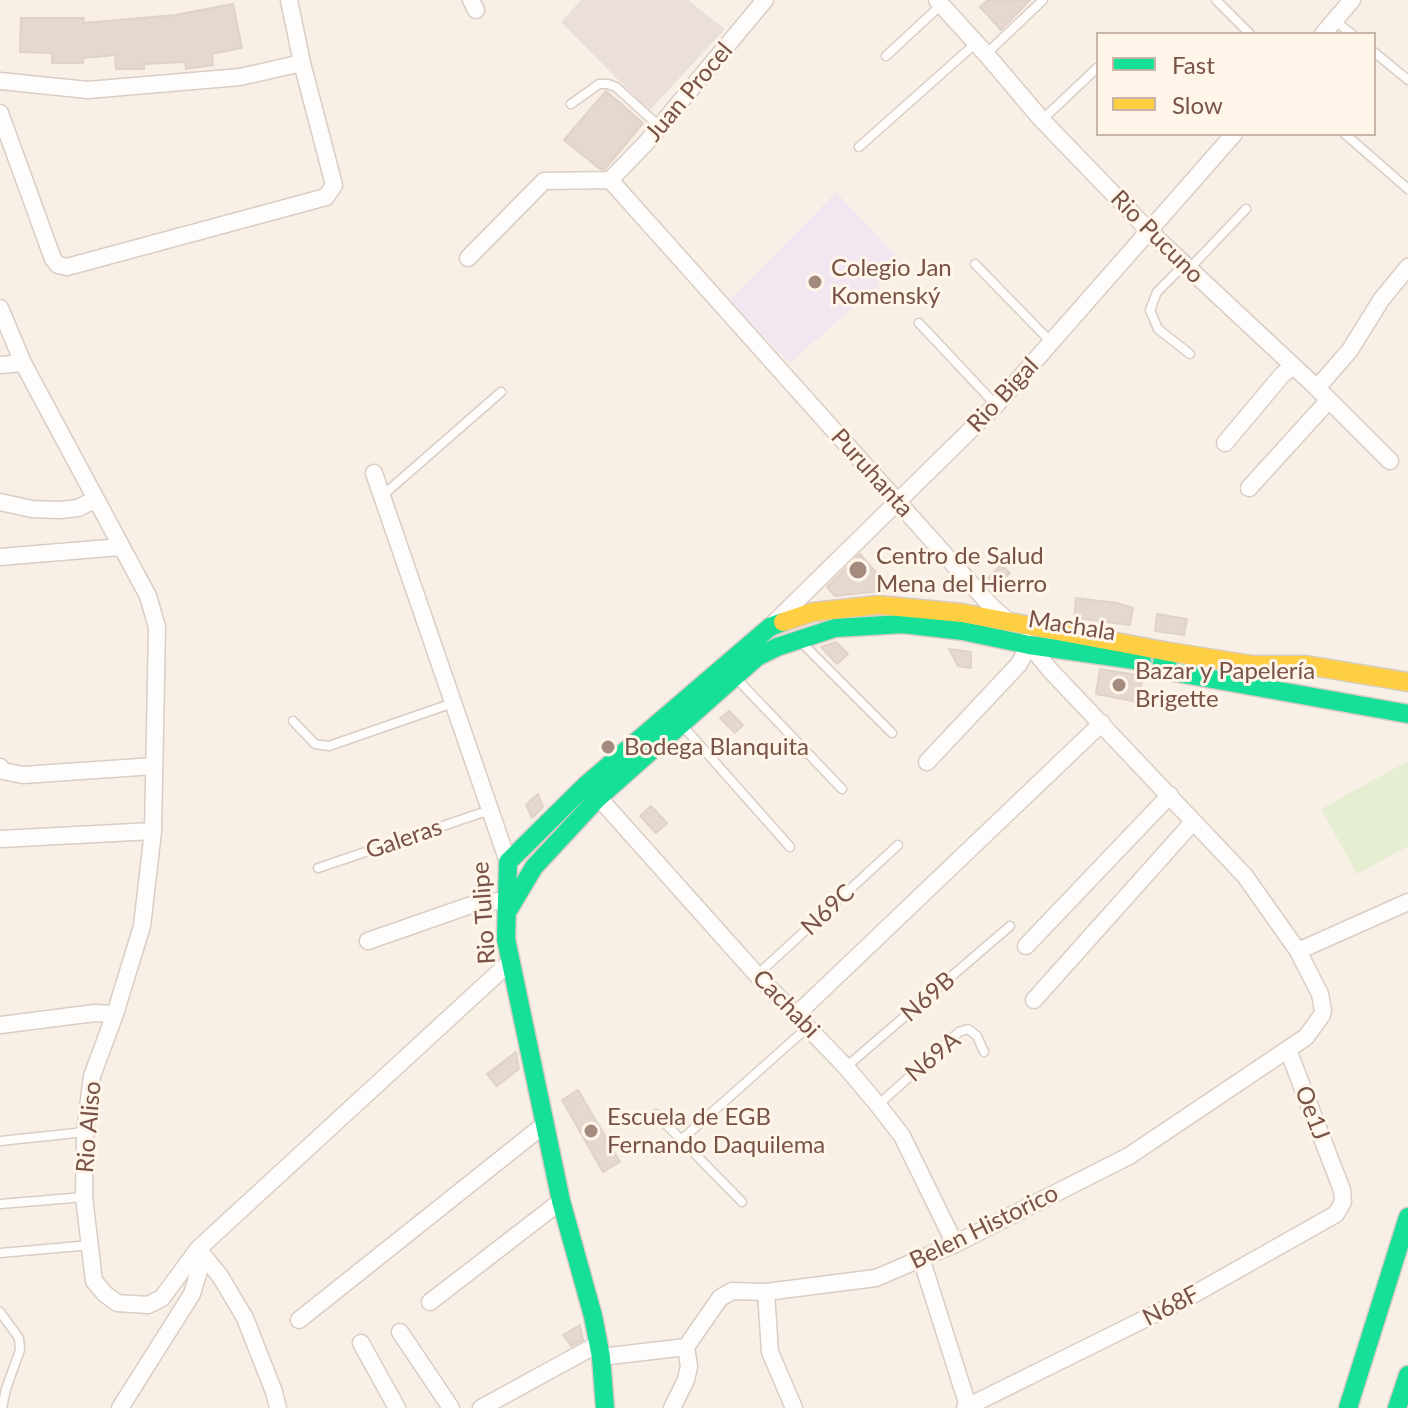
<!DOCTYPE html>
<html>
<head>
<meta charset="utf-8">
<style>
  body { margin:0 }
  #map { position:relative; width:1408px; height:1408px; overflow:hidden; background:#f8f0e7; font-family:Lato,sans-serif }
  canvas { display:block }
  .legend { position:absolute; left:1096px; top:32px; width:280px; height:104px; box-sizing:border-box; background:#fff5e9; border:2px solid #c9b4a8; margin:0; padding:10px 14px; list-style:none; font-size:24px; color:#785346 }
  .legend li { display:flex; align-items:center; gap:16px; height:40px }
  .legend b { width:40px; border:2px solid #c9b4a8 }
</style>
</head>
<body>
<div id="map">
<canvas width="1408" height="1408"></canvas>
<ul class="legend">
<li><b style="height:10px;background:#16e098"></b>Fast</li>
<li><b style="height:10px;background:#ffcf43"></b>Slow</li>
</ul>
</div>
<script>
const ctx = document.querySelector('canvas').getContext('2d');
ctx.lineJoin = 'round';
function fillPath(path, color) {
  ctx.fillStyle = color;
  ctx.fill(path, 'evenodd');
}
function poly(rows) {
  const path = new Path2D();
  for (const r of rows) {
    path.moveTo(r[0], r[1]);
    for (let i = 2; i < r.length; i += 2) path.lineTo(r[i], r[i + 1]);
  }
  return path;
}
function strokePath(path, color, width, dash) {
  ctx.strokeStyle = color;
  ctx.lineWidth = width;
  ctx.lineCap = dash ? 'butt' : 'round';
  ctx.setLineDash(dash || []);
  ctx.stroke(path);
}
function label(font, color, halo, rows, align = 'center') {
  ctx.font = font + ' Lato,sans-serif';
  ctx.lineWidth = 6;
  ctx.setLineDash([]);
  ctx.textBaseline = 'middle';
  ctx.strokeStyle = halo;
  ctx.fillStyle = color;
  for (const [text, x, y, turn = 0] of rows) {
    ctx.save();
    ctx.translate(x, y);
    ctx.rotate((+turn || 0) * Math.PI / 180);
    ctx.textAlign = isNaN(turn) ? turn : align;
    if (halo) ctx.strokeText(text, 0, 0);
    ctx.fillText(text, 0, 0);
    ctx.restore();
  }
}
const industrial = poly([
  [581,0,688,0,725,29,649,111,561,22]
]);
const education = poly([
  [836,192,903,263,790,363,729,301]
]);
const green = poly([
  [1408,761,1408,846,1357,874,1321,809]
]);
const building = poly([
  [988,0,1030,0,1001,30,980,7,988,0],
  [233,4,242,48,212,54,213,65,186,69,185,62,144,64,144,69,116,69,115,55,83,58,83,63,52,63,52,53,20,52,21,18,84,18,83,23,175,15,233,4],
  [606,91,643,123,605,169,600,169,564,140,606,91],
  [860,554,891,590,835,596,827,587,860,554],
  [1001,565,1010,573,995,587,987,579,1001,565],
  [1076,598,1117,603,1133,608,1130,625,1074,618,1076,598],
  [1157,614,1187,619,1184,635,1155,631,1157,614],
  [836,642,848,654,837,664,821,647,836,642],
  [949,649,971,652,971,668,958,666,949,649],
  [1100,669,1143,676,1138,702,1096,694,1100,669],
  [729,711,743,725,735,733,720,718,729,711],
  [538,794,543,807,532,818,526,805,538,794],
  [651,806,667,823,656,833,640,816,651,806],
  [516,1052,519,1069,497,1086,487,1074,516,1052],
  [578,1090,620,1162,603,1172,562,1100,578,1090],
  [580,1325,583,1340,571,1346,563,1335,580,1325]
]);
const lane = poly([
  [1216,0,1250,34],
  [1335,21,1352,34],
  [1374,52,1408,80],
  [986,54,1043,0],
  [886,56,941,5],
  [571,104,599,84,608,84,616,87,660,127],
  [1042,120,1098,67],
  [1345,134,1408,189],
  [859,147,976,43],
  [975,264,1051,342],
  [1184,265,1157,292,1150,310,1158,329,1190,354],
  [1189,269,1246,209],
  [919,323,996,405],
  [382,496,501,392],
  [802,643,892,733],
  [735,677,842,789],
  [293,721,315,744,329,746,453,703],
  [682,725,790,847],
  [318,868,490,810],
  [757,975,898,845],
  [846,1067,1010,926],
  [878,1105,959,1032,968,1029,977,1036,984,1052],
  [656,1114,742,1202],
  [681,1140,808,1027],
  [0,1141,85,1132],
  [0,1204,84,1197],
  [0,1253,91,1245],
  [0,1312,19,1338,20,1350,6,1389,2,1408]
]);
const street = poly([
  [471,0,476,10],
  [937,0,986,54,1042,120,1150,232,1317,388,1390,461],
  [1323,34,1352,0],
  [0,81,88,90,240,77,302,63],
  [0,113,53,259,58,265,67,267,326,197,334,185,302,63,289,0],
  [610,180,990,605,1008,621],
  [610,180,645,144,765,0],
  [468,258,544,181,610,180],
  [0,308,23,363,148,596,157,627,153,831,142,926,115,1014,92,1076,85,1132,84,1197,94,1281,105,1294,117,1303,148,1305,162,1298,198,1249,510,962],
  [0,365,23,363],
  [1317,388,1350,350,1381,300,1408,267],
  [1225,443,1282,375,1293,366],
  [374,473,508,862],
  [1249,488,1329,400],
  [0,502,32,509,60,510,78,508,96,499],
  [0,557,120,547],
  [775,622,996,405,1234,134],
  [927,762,1019,664,1029,645],
  [0,767,3,771,23,775,154,766],
  [591,789,757,975,846,1067,878,1105,902,1136,955,1244],
  [0,839,153,831],
  [368,941,474,904,506,900],
  [1026,946,1170,795],
  [1298,951,1408,902],
  [1034,1000,1193,822],
  [796,1015,1102,723],
  [0,1025,95,1013,115,1014],
  [198,1249,220,1276,245,1318,274,1392,278,1408],
  [921,1258,968,1406],
  [766,1292,770,1352,794,1408],
  [430,1302,561,1201],
  [299,1320,545,1124],
  [400,1332,451,1408],
  [361,1343,397,1408],
  [601,1357,686,1347],
  [120,1408,192,1294,199,1271,198,1249],
  [481,1408,598,1344],
  [672,1408,686,1380,689,1366,686,1347,720,1298,732,1291,766,1292,876,1278,955,1244,1129,1156,1306,1037,1322,1015,1323,1010,1320,994,1298,951,1245,876,1050,670,1026,641],
  [965,1408,1189,1297,1336,1214,1343,1202,1342,1190,1288,1050]
]);
const fast = poly([
  [1164,651,1162,664,1173,672,1408,714],
  [509,909,534,867,598,798,757,657,777,647,835,628,903,624,963,631,1029,645,1142,661],
  [605,1408,601,1357,593,1316,561,1201,506,939,508,862,587,784,770,627,783,622],
  [1348,1408,1408,1217],
  [1397,1408,1408,1375]
]);
const slow = poly([
  [783,622,813,612,878,605,962,613,1164,651,1271,668],
  [1253,665,1306,665,1408,682]
]);
const markers = [
  [815,282,8,"#a58a7e"],
  [858,570,10,"#a58a7e"],
  [1119,685,8,"#a58a7e"],
  [608,747,8,"#a58a7e"],
  [591,1131,8,"#a58a7e"]
];
const streetNames = [
  ["Juan Procel",689,92,-50],
  ["Rio Pucuno",1157,237,45],
  ["Rio Bigal",1003,395,-47],
  ["Puruhanta",872,473,48],
  ["Machala",1072,626,9],
  ["Galeras",404,839,-19],
  ["N69C",828,910,-43],
  ["Rio Tulipe",484,913,-94],
  ["N69B",928,997,-41],
  ["Cachabi",786,1004,46],
  ["N69A",933,1057,-40],
  ["Oe1J",1312,1113,69],
  ["Rio Aliso",89,1127,-85],
  ["Belen Historico",984,1227,-26],
  ["N68F",1171,1306,-27]
];
const poiNames = [
  ["Colegio Jan",831,268],
  ["Komenský",831,296],
  ["Centro de Salud",876,556],
  ["Mena del Hierro",876,584],
  ["Bazar y Papelería",1135,671],
  ["Brigette",1135,699],
  ["Bodega Blanquita",624,747],
  ["Escuela de EGB",607,1117],
  ["Fernando Daquilema",607,1145]
];
fillPath(industrial, '#eae0d9');
fillPath(education, '#f2e6f1');
fillPath(green, '#e5eed0');
fillPath(building, '#e4d8cf');
strokePath(building, '#e1d2c9', 2);
strokePath(lane, '#d9cdc5', 11);
strokePath(street, '#d9cdc5', 19);
strokePath(fast, '#d8cbc4', 21);
strokePath(slow, '#d8cbc4', 21);
strokePath(lane, '#fefdfb', 8);
strokePath(street, '#fefdfb', 16);
strokePath(fast, '#16e098', 18);
strokePath(slow, '#ffcf43', 18);
for (const [x, y, r, color] of markers) {
  const dot = new Path2D();
  dot.arc(x, y, r, 0, 2 * Math.PI);
  ctx.fillStyle = color;
  ctx.fill(dot);
  strokePath(dot, '#fff5e9', 3);
}
label('24px', '#785346', '#fff5e9', streetNames);
label('24px', '#785346', '#fff5e9', poiNames, 'left');
</script>
</body>
</html>
